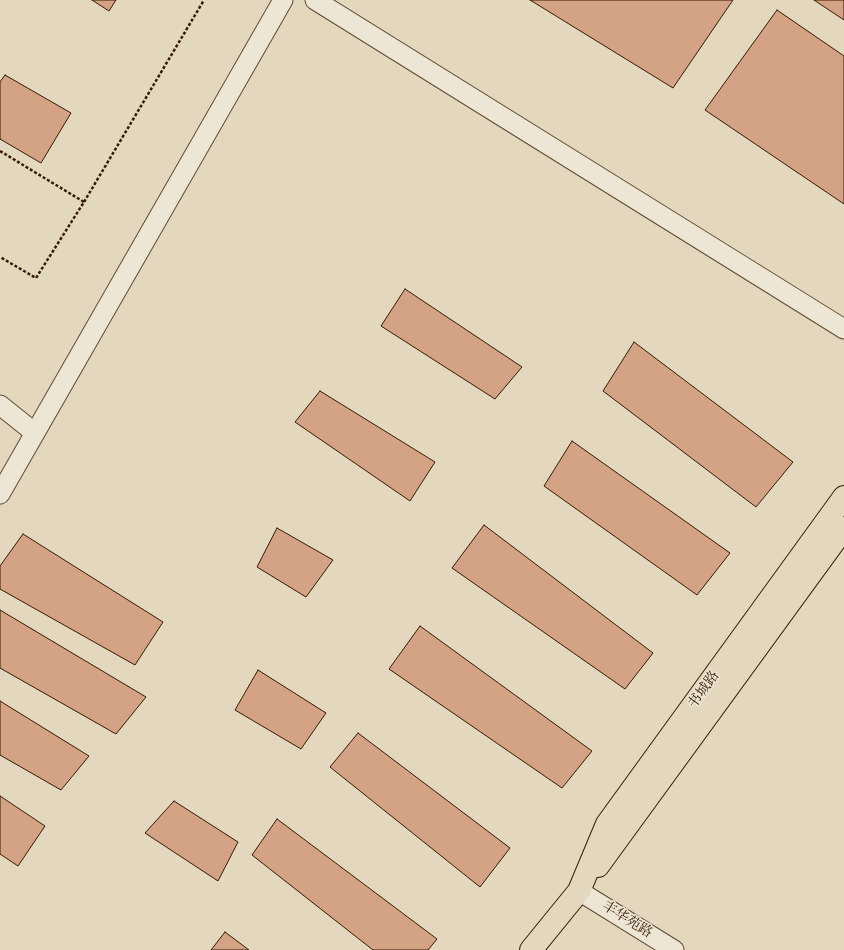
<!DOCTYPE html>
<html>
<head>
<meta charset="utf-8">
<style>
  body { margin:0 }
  canvas { display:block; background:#e3d8be }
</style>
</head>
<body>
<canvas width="844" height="950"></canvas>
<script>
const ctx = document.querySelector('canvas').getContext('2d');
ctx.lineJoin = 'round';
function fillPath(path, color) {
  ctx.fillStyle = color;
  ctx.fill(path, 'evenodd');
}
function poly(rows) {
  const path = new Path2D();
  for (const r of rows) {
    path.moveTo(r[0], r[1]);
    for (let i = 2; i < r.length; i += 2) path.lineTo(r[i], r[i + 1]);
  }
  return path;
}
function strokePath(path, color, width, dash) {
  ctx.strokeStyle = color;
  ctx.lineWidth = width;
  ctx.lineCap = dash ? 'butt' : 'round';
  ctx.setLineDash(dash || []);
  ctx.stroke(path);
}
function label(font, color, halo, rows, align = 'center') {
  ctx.font = font + ' "IM FELL French Canon","Noto Serif SC",serif';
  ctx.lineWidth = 3;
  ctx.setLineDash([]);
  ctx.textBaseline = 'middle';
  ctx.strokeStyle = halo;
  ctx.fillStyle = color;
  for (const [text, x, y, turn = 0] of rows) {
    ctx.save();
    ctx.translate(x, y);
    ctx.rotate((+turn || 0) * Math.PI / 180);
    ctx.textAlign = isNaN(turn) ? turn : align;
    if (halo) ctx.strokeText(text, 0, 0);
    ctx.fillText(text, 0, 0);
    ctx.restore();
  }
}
const building = poly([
  [92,0,116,0,109,11,92,0],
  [530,0,733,0,673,88,530,0],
  [814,0,844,0,844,20,814,0],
  [777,10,844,56,844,204,705,110,777,10],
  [5,75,71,113,41,163,0,139,0,82,5,75],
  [405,289,522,367,495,399,381,326,405,289],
  [634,342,793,462,756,507,603,391,634,342],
  [320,391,435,462,410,501,295,422,320,391],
  [572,441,730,553,697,595,544,486,572,441],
  [484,525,653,653,625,689,452,568,484,525],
  [277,528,333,560,306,597,257,567,277,528],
  [23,534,163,622,135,665,0,589,0,566,23,534],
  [0,610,146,697,116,734,0,668,0,610],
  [420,626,592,751,562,788,389,669,420,626],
  [258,670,326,713,301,749,235,710,258,670],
  [0,701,89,756,61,790,0,755,0,701],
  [358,733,510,848,480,887,330,767,358,733],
  [0,796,45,826,18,866,0,854,0,796],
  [174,801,238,842,218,881,145,833,174,801],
  [277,819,437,939,428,950,373,950,252,855,277,819],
  [225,932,249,950,211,950,225,932]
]);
const path = poly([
  [0,151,84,202,36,278,0,257],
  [84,202,204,0]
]);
const minor = poly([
  [315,0,844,329],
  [0,405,35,433],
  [0,494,283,0],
  [579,891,674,950]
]);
const major = poly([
  [598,866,844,528],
  [531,950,579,891,607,824,844,497]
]);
const streetNames = [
  ["书城路",704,690,-54],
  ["丰华苑路",627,920,32]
];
fillPath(building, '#d4a285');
strokePath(building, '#361b01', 1);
strokePath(minor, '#614a30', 21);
strokePath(major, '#361b01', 24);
strokePath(path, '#361b01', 2.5, [3, 2]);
strokePath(minor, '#ede6d5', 19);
strokePath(major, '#e3d8be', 22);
label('14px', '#361b01', '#ede6d5', streetNames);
</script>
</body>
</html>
